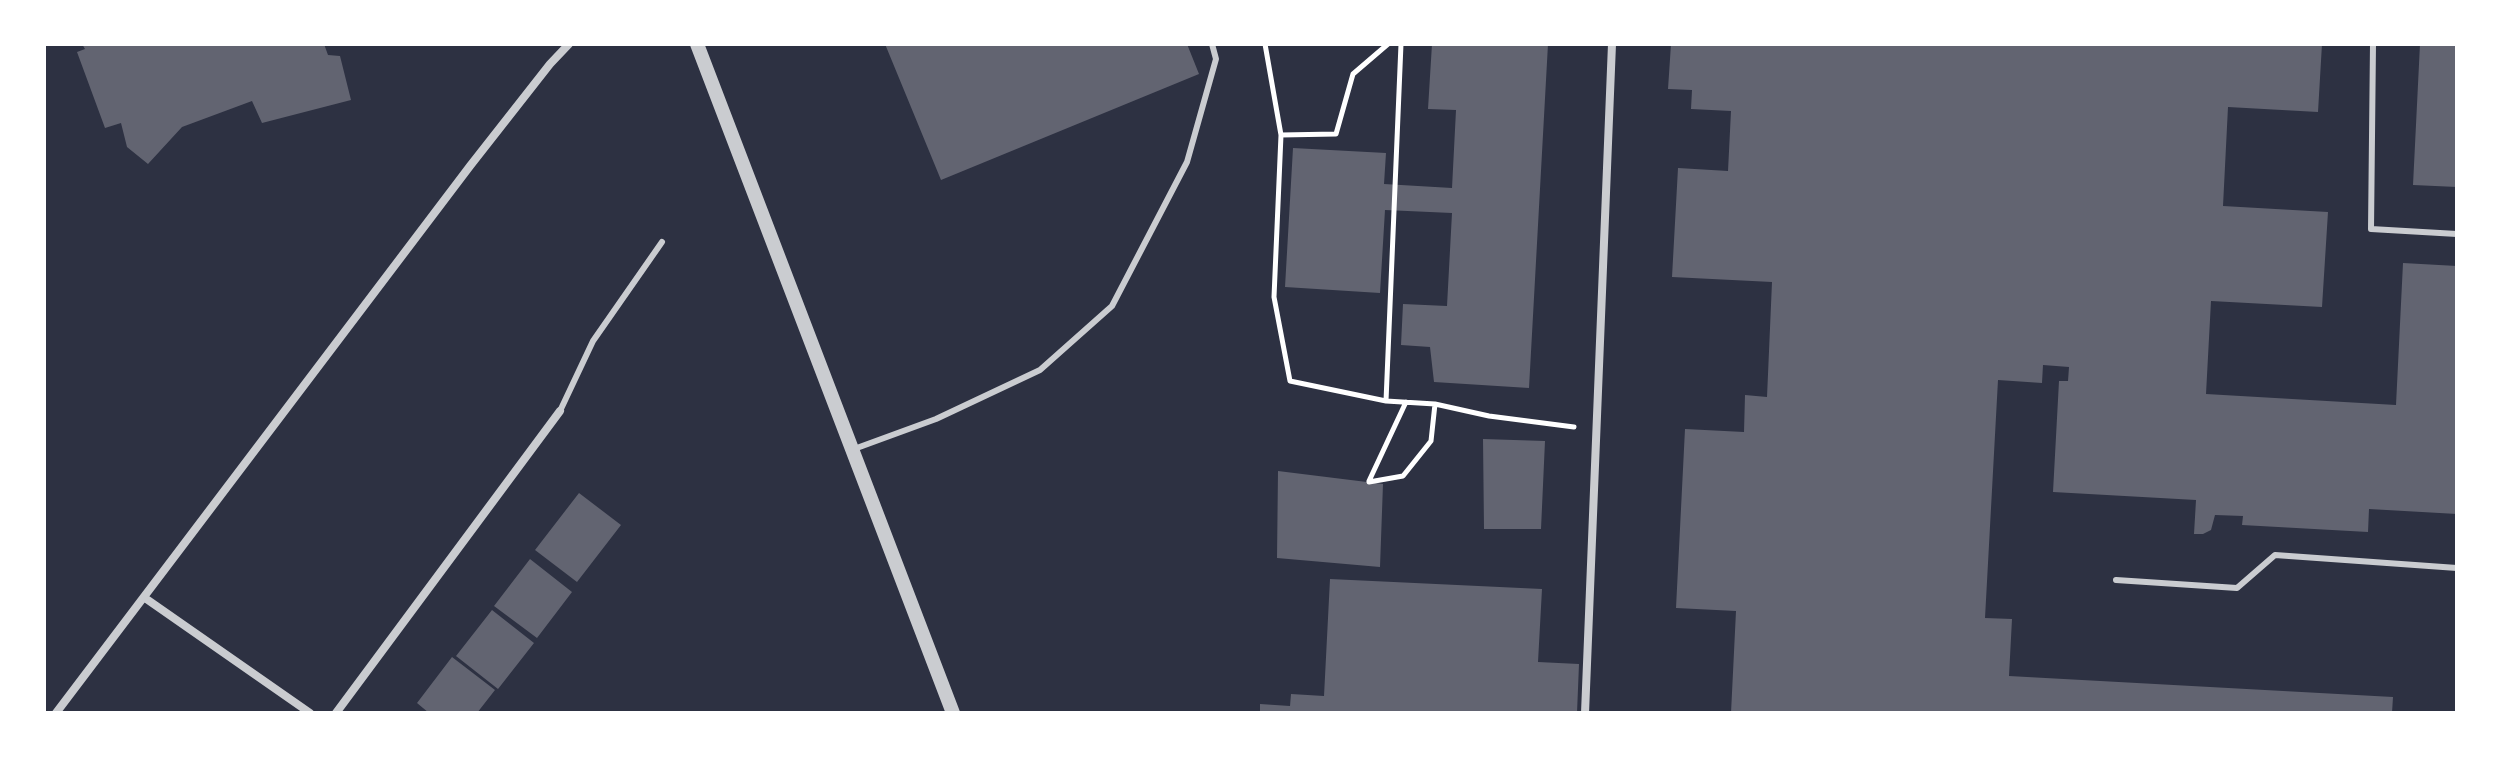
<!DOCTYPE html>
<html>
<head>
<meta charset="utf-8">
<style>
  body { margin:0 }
  #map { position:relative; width:2501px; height:757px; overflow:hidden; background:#2d3142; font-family:"DM Sans",sans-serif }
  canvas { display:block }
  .frame { position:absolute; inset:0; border:46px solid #fff; pointer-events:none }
</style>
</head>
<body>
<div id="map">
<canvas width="2501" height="757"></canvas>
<div class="frame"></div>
</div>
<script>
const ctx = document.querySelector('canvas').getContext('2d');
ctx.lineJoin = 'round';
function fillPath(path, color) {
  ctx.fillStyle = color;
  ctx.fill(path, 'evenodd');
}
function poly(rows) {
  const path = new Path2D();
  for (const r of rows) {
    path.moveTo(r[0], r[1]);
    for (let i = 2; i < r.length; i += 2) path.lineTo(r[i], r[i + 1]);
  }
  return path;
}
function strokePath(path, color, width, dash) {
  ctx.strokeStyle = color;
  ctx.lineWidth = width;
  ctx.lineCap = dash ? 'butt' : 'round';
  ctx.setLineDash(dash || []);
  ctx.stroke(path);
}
const building = poly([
  [82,44,324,44,328,55,340,56,351,100,262,123,252,101,182,127,148,164,127,147,121,123,105,128,77,52,85,49],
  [885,44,1187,44,1199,74,941,180],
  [1432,44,1548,44,1529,388,1434,382,1430,347,1401,345,1403,304,1447,306,1452,213,1385,210,1380,293,1285,287,1293,148,1386,153,1384,184,1452,188,1456,110,1428,109],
  [1671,44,2322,44,2318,112,2228,107,2223,206,2328,212,2322,307,2211,301,2206,394,2396,405,2403,263,2457,266,2457,514,2369,509,2368,532,2242,525,2243,516,2215,515,2211,530,2203,534,2194,534,2196,500,2053,492,2059,381,2068,381,2069,367,2043,365,2042,383,1998,380,1985,618,2012,619,2009,676,2393,697,2392,713,1731,713,1736,611,1676,608,1685,429,1744,432,1745,395,1767,397,1772,282,1672,277,1678,168,1728,171,1731,111,1691,109,1692,90,1668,89],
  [2420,44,2457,44,2457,187,2413,185],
  [1483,439,1545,441,1541,529,1484,529],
  [1278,471,1383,484,1380,567,1277,558],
  [579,493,621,525,577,582,535,550],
  [530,559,572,592,537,638,494,606],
  [1330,579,1542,589,1538,662,1579,664,1577,713,1260,713,1260,704,1290,706,1291,694,1324,696],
  [492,610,534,643,498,689,456,656],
  [452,657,495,690,477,713,429,713,417,703]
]);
const path = poly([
  [1265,44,1281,135,1336,134,1353,74,1388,44],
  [1281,135,1274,297,1290,381,1386,401,1435,404,1489,416,1574,427],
  [1386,401,1401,44],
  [1369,481,1406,402],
  [1369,482,1403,476,1431,441,1435,404]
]);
const service = poly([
  [2373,44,2371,229,2457,234],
  [560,411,593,341,662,242],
  [854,449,936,419,1040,370,1112,306,1187,162,1216,59,1212,44],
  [2116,580,2237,588,2275,555,2457,568]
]);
const minor = poly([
  [145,598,310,713],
  [56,713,470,166,550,64,569,44],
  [336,713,560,411],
  [1585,713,1612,44]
]);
const tertiary = poly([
  [697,44,953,713]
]);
fillPath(building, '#626471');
strokePath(path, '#fff', 5);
strokePath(service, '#caccd0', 6);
strokePath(minor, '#caccd0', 8);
strokePath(tertiary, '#caccd0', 14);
</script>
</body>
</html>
